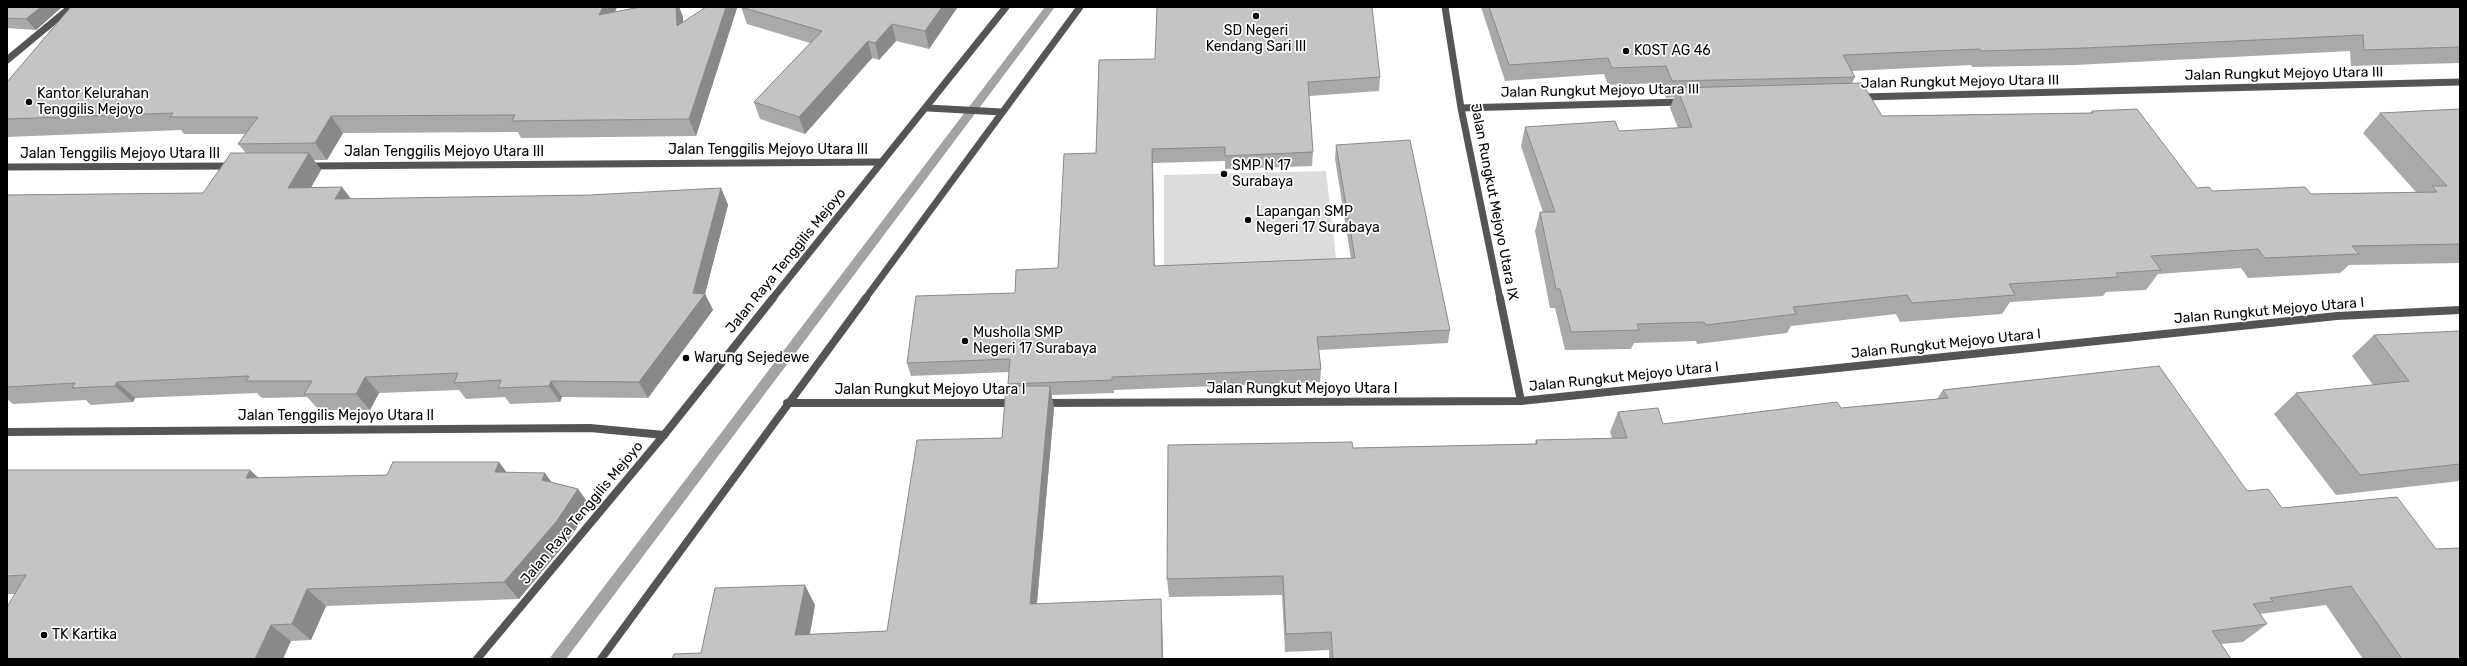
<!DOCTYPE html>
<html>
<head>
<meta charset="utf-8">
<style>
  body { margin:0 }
  #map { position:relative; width:2467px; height:666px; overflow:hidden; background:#fff; font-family:Rubik,sans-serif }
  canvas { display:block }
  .frame { position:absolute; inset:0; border:8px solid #000; pointer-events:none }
</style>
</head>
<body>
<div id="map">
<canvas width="2467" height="666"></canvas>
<div class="frame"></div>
</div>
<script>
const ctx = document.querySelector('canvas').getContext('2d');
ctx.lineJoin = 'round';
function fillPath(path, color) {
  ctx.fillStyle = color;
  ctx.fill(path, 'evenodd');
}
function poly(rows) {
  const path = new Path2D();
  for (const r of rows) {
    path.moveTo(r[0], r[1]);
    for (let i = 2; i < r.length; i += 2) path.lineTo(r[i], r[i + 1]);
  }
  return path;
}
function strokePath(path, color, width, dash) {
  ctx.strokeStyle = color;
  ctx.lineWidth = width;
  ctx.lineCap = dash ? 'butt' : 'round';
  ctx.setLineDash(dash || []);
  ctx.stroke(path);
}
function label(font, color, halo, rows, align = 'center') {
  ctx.font = font + ' Rubik,sans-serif';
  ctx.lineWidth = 3.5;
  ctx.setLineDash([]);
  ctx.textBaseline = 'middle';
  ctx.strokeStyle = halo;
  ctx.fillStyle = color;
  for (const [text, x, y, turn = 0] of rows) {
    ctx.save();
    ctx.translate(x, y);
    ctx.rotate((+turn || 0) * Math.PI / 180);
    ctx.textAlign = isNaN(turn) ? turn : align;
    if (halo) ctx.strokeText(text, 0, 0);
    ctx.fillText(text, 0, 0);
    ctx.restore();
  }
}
const green = poly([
  [1326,171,1337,266,1164,270,1164,175]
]);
const stream = poly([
  [1045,7,1055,7,566,659,549,659,1045,7]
]);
const minorFar1 = poly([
  [1445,7,1461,108,1500,299],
  [7,60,71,7],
  [1861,97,2460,82],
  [1461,108,1681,102],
  [308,166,881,162],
  [7,167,233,166]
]);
const minor = poly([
  [1500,298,1521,401],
  [787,403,1016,403],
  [1043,403,1521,401,2337,316,2460,310],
  [7,432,590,428,664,435]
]);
const tertiaryFar1 = poly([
  [928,108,1002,112],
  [772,299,1006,7],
  [865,299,1080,7]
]);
const tertiary = poly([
  [477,659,664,435,773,298],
  [601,659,866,298]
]);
const wall = poly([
  [7,7,62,7,36,30,7,28],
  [71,7,617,7,615,12,640,7,679,7,683,17,683,22,706,7,737,7,737,8,696,136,521,138,518,132,343,133,327,160,314,160,321,170,311,187,351,199,590,195,721,188,728,205,705,294,713,310,648,398,562,397,560,402,510,404,505,397,466,399,459,390,379,393,370,410,319,410,307,397,262,398,257,393,135,398,133,402,91,405,86,400,13,404,7,399,7,195,203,193,246,153,238,144,245,134,184,134,181,130,7,137,7,82],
  [741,7,957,8,929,49,896,41,879,60,872,58,805,134,760,119,754,102,810,43,747,24],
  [1481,7,2460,7,2460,63,2351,66,2350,51,2075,65,1972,67,1971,65,1852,71,1855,77,1852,83,1882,116,2090,113,2092,111,2197,188,2212,191,2311,194,2416,192,2363,133,2380,113,2460,109,2460,263,2349,265,2340,273,2248,278,2241,268,2158,274,2146,290,2106,292,2103,296,2010,302,2002,314,1900,322,1896,314,1791,326,1787,333,1697,344,1696,341,1634,343,1631,349,1565,350,1555,308,1550,308,1535,231,1540,212,1543,212,1521,146,1525,127,1619,131,1678,128,1670,108,1674,97,1666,98,1661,83,1608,85,1604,74,1505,81],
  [1099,60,1380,77,1379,91,1309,96,1313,152,1312,166,1225,169,1225,161,1153,163,1154,266,1351,259,1335,159,1336,145,1450,330,1448,343,1319,350,1321,369,1320,382,1114,390,1114,393,1051,395,1054,408,1037,604,1162,619,1163,659,672,659,701,653,815,605,810,634,887,631,1002,438,1009,386,1009,372,911,376,907,363,1015,293,1058,268,1096,153],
  [2460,331,2460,481,2336,495,2274,414,2296,393,2373,385,2352,356,2374,335],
  [1943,390,2247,491,2282,508,2436,549,2460,548,2460,659,2363,659,2326,605,2260,614,2267,624,2243,642,2221,644,2231,659,1329,659,1329,650,1285,652,1282,595,1169,597,1167,579,1353,448,1535,444,1536,440,1612,438,1610,432,1618,412,1663,424,1841,408,1937,399],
  [7,470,250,470,259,478,507,473,545,473,551,482,578,489,591,507,569,539,519,599,326,606,311,640,291,641,15,594,7,594]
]);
const shadedWall = poly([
  [41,7,62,7,36,30,26,19],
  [603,7,617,7,607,32,599,15],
  [676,7,679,7,683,17,683,43,677,26],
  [726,7,737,7,737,8,696,136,689,119],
  [942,7,957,7,957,8,929,49,925,31],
  [892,24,896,41,879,60,875,43],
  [868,41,872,58,805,134,799,117],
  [331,116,343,133,327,160,315,143],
  [1152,149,1153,163,1155,280,1154,266],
  [309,153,321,170,301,205,288,188],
  [342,187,355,204,335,199],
  [721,188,728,205,705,294,713,310,648,398,639,382,693,293],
  [365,377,379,393,370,410,356,394],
  [551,381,562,397,560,402,549,386],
  [117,382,135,398,133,402,115,386],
  [1050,386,1054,408,1035,624,1030,604],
  [499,462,513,481,495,472],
  [250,470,269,489,246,478],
  [545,473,558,492,542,480],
  [578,489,591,507,569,539,519,599,504,582],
  [805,585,815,605,806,654,795,635],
  [307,589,326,606,311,640,292,624],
  [1161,599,1162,619,1163,659,1162,659],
  [271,625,291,641,283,659,255,659]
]);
const building = poly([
  [7,7,41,7,26,19,7,18,7,7],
  [71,7,603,7,599,15,640,7,676,7,677,26,706,7,726,7,689,119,512,121,515,115,331,116,315,143,238,144,258,117,170,117,173,113,7,119,7,82,71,7],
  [741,7,942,7,925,31,892,24,875,43,868,41,799,117,754,102,822,31,741,7],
  [1157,7,1372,7,1380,77,1308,82,1313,152,1225,156,1225,147,1152,149,1154,266,1355,258,1336,145,1410,140,1450,330,1317,337,1321,369,1112,377,1112,380,1008,384,1010,359,907,363,916,296,1015,293,1016,270,1058,268,1064,154,1096,153,1099,60,1155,59,1157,7],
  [1489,7,2460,7,2460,47,2364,50,2363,35,2086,48,1981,51,1980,49,1843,55,1855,77,1672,81,1666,66,1612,68,1608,58,1509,65,1489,7],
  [1862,83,1882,116,2093,113,2092,111,2137,109,2197,188,2209,187,2212,191,2305,187,2311,194,2437,192,2432,186,2447,186,2380,113,2460,109,2460,244,2352,246,2359,254,2265,258,2258,249,2151,256,2161,270,2116,273,2118,277,2009,284,2015,295,1912,303,1907,295,1793,307,1796,314,1706,325,1704,322,1637,324,1639,330,1571,332,1560,289,1556,289,1540,212,1555,212,1525,127,1615,121,1619,131,1692,127,1677,88,1862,83],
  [231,153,309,153,288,188,342,187,335,199,590,195,721,188,693,293,705,294,639,382,551,381,549,386,498,388,501,380,454,383,458,373,365,377,356,394,304,394,312,381,246,381,249,376,117,382,115,386,72,388,75,383,7,387,7,195,203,193,231,153],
  [2460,331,2460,464,2360,475,2296,393,2409,381,2374,335,2460,331],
  [2159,366,2247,491,2268,489,2282,508,2397,497,2436,549,2460,548,2460,659,2402,659,2351,586,2270,598,2273,601,2253,604,2267,624,2212,631,2231,659,1333,659,1331,632,1286,634,1283,576,1167,579,1168,445,1352,442,1353,448,1537,444,1536,440,1627,438,1618,412,1658,408,1663,424,1837,402,1841,408,1948,398,1943,390,2159,366],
  [1006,386,1050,386,1030,604,1161,599,1162,659,672,659,674,654,701,653,715,588,805,585,795,635,887,631,917,440,1002,438,1006,386],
  [393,462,499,462,495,472,545,473,542,480,578,489,556,522,504,582,307,589,292,624,271,625,255,659,7,659,7,607,26,575,7,576,7,470,250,470,246,478,387,475,393,462]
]);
const markers = [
  [1256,16,4,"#000"],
  [1626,51,4,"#000"],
  [29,102,4,"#000"],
  [1224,174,4,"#000"],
  [1248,220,4,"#000"],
  [965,341,4,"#000"],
  [686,358,4,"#000"],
  [44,635,4,"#000"]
];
const poiNames = [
  ["SD Negeri",1256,31,"center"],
  ["Kendang Sari III",1256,47,"center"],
  ["KOST AG 46",1634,51],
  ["Kantor Kelurahan",37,94],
  ["Tenggilis Mejoyo",37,110],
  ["SMP N 17",1232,166],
  ["Surabaya",1232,182],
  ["Lapangan SMP",1256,212],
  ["Negeri 17 Surabaya",1256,228],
  ["Musholla SMP",973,333],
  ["Negeri 17 Surabaya",973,349],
  ["Warung Sejedewe",694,358],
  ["TK Kartika",52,635]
];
const streetNames = [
  ["Jalan Rungkut Mejoyo Utara III",2284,74,-1],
  ["Jalan Rungkut Mejoyo Utara III",1960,82,-1],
  ["Jalan Rungkut Mejoyo Utara III",1600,91,-1],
  ["Jalan Tenggilis Mejoyo Utara III",768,150],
  ["Jalan Tenggilis Mejoyo Utara III",444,152],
  ["Jalan Tenggilis Mejoyo Utara III",120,154],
  ["Jalan Rungkut Mejoyo Utara IX",1494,202,79],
  ["Jalan Raya Tenggilis Mejoyo",786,261,-51],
  ["Jalan Rungkut Mejoyo Utara I",2269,311,-5],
  ["Jalan Rungkut Mejoyo Utara I",1946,344,-6],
  ["Jalan Rungkut Mejoyo Utara I",1624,377,-6],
  ["Jalan Rungkut Mejoyo Utara I",1302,389],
  ["Jalan Rungkut Mejoyo Utara I",930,390],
  ["Jalan Tenggilis Mejoyo Utara II",336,416],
  ["Jalan Raya Tenggilis Mejoyo",582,513,-50]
];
fillPath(green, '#dcdcdc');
fillPath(stream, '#a3a3a3');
strokePath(minorFar1, '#555', 7);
strokePath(minor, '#555', 8);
strokePath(tertiaryFar1, '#555', 7);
strokePath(tertiary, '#555', 8);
fillPath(wall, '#a9a9a9');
fillPath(shadedWall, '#898989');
fillPath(building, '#c4c4c4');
strokePath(building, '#898989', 1);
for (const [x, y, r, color] of markers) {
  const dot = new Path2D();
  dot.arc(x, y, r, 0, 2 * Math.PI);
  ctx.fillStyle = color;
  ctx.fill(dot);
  strokePath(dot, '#fff', 1.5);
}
label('14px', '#000', '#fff', poiNames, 'left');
label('14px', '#000', '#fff', streetNames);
</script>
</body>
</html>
